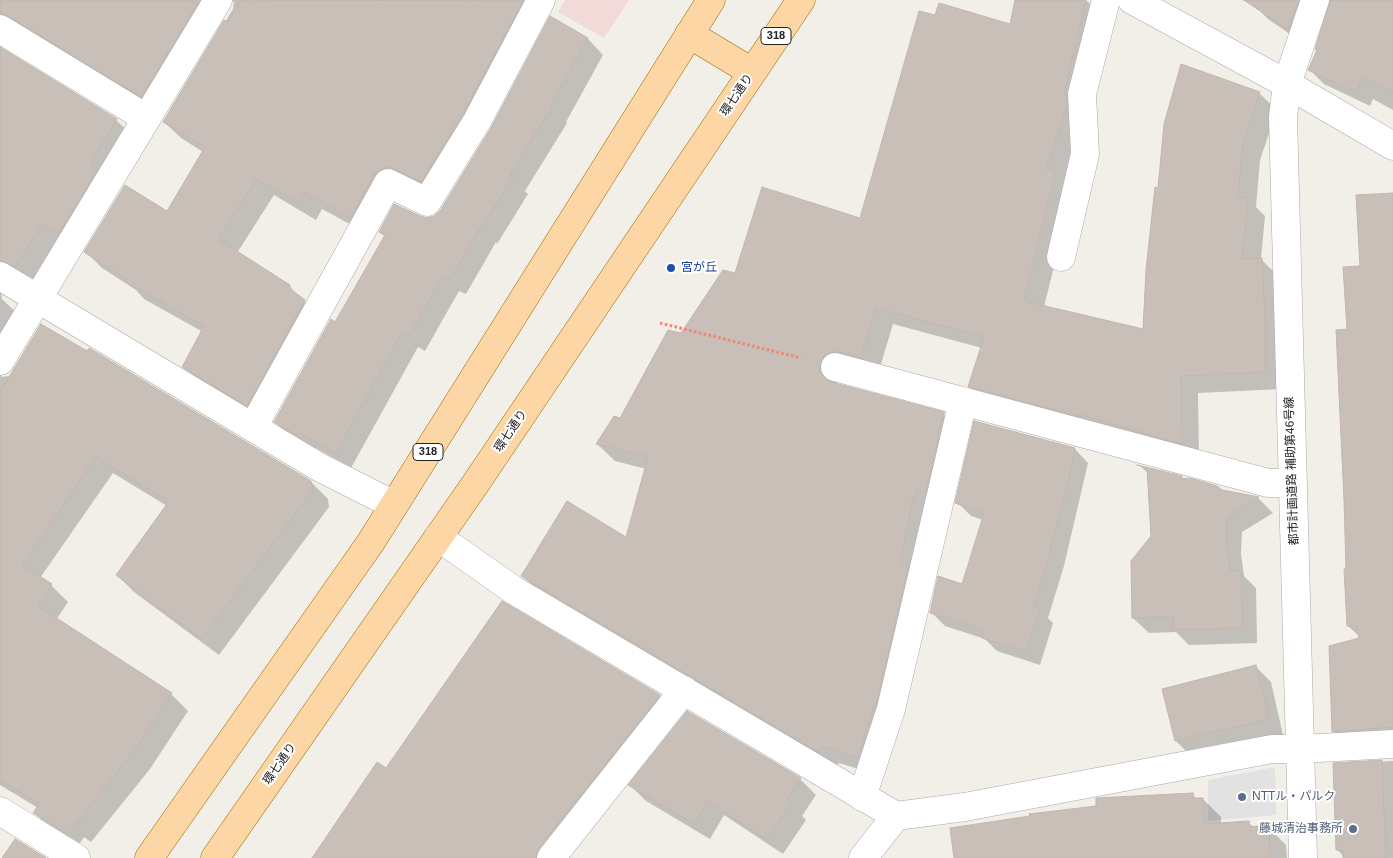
<!DOCTYPE html>
<html>
<head>
<meta charset="utf-8">
<style>
  body { margin:0 }
  canvas { display:block; background:#f2efe9 }
</style>
</head>
<body>
<canvas width="1393" height="858"></canvas>
<script>
const ctx = document.querySelector('canvas').getContext('2d');
ctx.lineJoin = 'round';
function fillPath(path, color) {
  ctx.fillStyle = color;
  ctx.fill(path, 'evenodd');
}
function poly(rows) {
  const path = new Path2D();
  for (const r of rows) {
    path.moveTo(r[0], r[1]);
    for (let i = 2; i < r.length; i += 2) path.lineTo(r[i], r[i + 1]);
  }
  return path;
}
function strokePath(path, color, width, dash) {
  ctx.strokeStyle = color;
  ctx.lineWidth = width;
  ctx.lineCap = dash ? 'butt' : 'round';
  ctx.setLineDash(dash || []);
  ctx.stroke(path);
}
function label(font, color, halo, rows, align = 'center') {
  ctx.font = font + ' Helvetica,"Noto Sans JP",sans-serif';
  ctx.lineWidth = 4;
  ctx.setLineDash([]);
  ctx.textBaseline = 'middle';
  ctx.strokeStyle = halo;
  ctx.fillStyle = color;
  for (const [text, x, y, turn = 0] of rows) {
    ctx.save();
    ctx.translate(x, y);
    ctx.rotate((+turn || 0) * Math.PI / 180);
    ctx.textAlign = isNaN(turn) ? turn : align;
    if (halo) ctx.strokeText(text, 0, 0);
    ctx.fillText(text, 0, 0);
    ctx.restore();
  }
}
const commercial = poly([
  [565,0,629,0,604,38,558,12]
]);
const parking = poly([
  [1275,767,1276,815,1208,821,1208,780]
]);
const shadow = poly([
  [0,0,534,0,438,198,404,184,368,234,322,209,316,220,274,195,237,253,289,286,321,318,264,421,201,384,184,367,203,332,144,299,136,290,102,268,86,252,167,213,203,152,181,138,164,122,233,9,234,1,228,3,158,113,3,38,1,46,2,50,116,120,133,136,32,283,3,285,1,293,2,299,30,326,3,370,1,377,9,376,14,370,311,482,328,499,329,507,219,655,134,592,117,575,167,506,113,473,40,578,51,585,68,602,56,620,171,694,188,711,150,769,91,842,84,837,78,846,51,830,35,813,38,808,0,785],
  [1016,0,1086,0,1103,17,1073,190,1044,307,1144,330,1159,189,1259,93,1277,110,1260,160,1256,207,1265,216,1261,259,1279,277,1282,389,1198,393,1199,460,987,403,970,386,982,348,893,324,878,374,837,381,837,385,944,414,961,431,875,774,839,763,835,768,540,593,523,576,627,539,646,469,615,461,597,444,621,419,682,335,736,275,861,219,936,17,1011,25],
  [1242,0,1323,0,1303,43,1268,19,1254,5],
  [1331,0,1393,0,1393,110,1373,99,1370,106,1324,84,1310,70,1318,50],
  [551,18,588,39,603,55,566,122,567,123,525,191,528,194,497,244,496,242,466,294,459,291,425,351,418,347,351,468,316,448,317,453,291,437,275,422,335,324,385,237,380,232,420,217,427,219,435,217,441,211,492,129],
  [1393,195,1393,746,1350,749,1333,731,1360,639,1360,637,1348,626,1348,330,1361,267],
  [1075,449,1088,463,1064,566,1048,618,1053,623,1040,665,997,651,985,639,945,626,931,612,962,585,983,520,971,516,957,502],
  [1141,467,1182,477,1184,480,1221,491,1258,498,1273,513,1242,532,1241,554,1244,576,1256,588,1257,643,1189,645,1176,632,1149,633,1133,618,1152,537,1149,474],
  [502,602,659,696,678,715,564,858,313,858,386,770],
  [1255,666,1271,682,1283,735,1191,756,1176,741],
  [1393,761,1393,858,1343,858,1343,856,1337,849,1334,764],
  [800,779,816,795,802,816,806,820,783,854,724,815,710,839,646,801,630,785],
  [1192,794,1197,799,1203,799,1221,817,1221,824,1248,822,1254,828,1268,827,1286,845,1287,858,955,858]
]);
const building = poly([
  [0,0,188,0,197,5,141,97,8,16,0,13,0,0],
  [241,0,523,1,463,113,421,182,394,169,387,167,380,170,374,175,351,218,305,193,299,204,257,179,218,239,290,285,290,289,305,300,247,406,182,367,204,326,126,282,127,280,84,252,125,185,167,211,205,147,163,122,224,20,228,22,241,0],
  [1015,0,1086,0,1064,94,1066,95,1067,106,1046,169,1056,172,1024,301,1143,329,1146,270,1155,187,1158,188,1164,124,1181,64,1260,92,1243,142,1238,197,1248,198,1242,259,1262,258,1265,316,1265,372,1181,376,1182,444,1082,415,1082,417,968,387,984,337,876,308,861,358,839,352,830,352,824,356,820,363,820,371,824,378,831,382,944,412,926,492,917,489,916,497,913,496,900,564,908,566,876,705,874,705,858,758,821,746,818,752,521,576,567,501,626,537,648,457,596,444,614,416,620,418,668,330,681,333,723,270,735,273,762,187,860,218,919,11,935,15,939,3,1010,24,1015,0],
  [1244,0,1299,0,1288,30,1244,0],
  [1330,0,1393,0,1393,93,1363,78,1356,92,1308,70,1317,50,1315,49,1330,0],
  [550,16,588,38,551,105,552,107,510,175,513,177,481,229,480,228,450,280,443,276,409,336,402,332,336,453,302,434,303,439,274,422,331,319,335,322,385,235,379,232,394,204,420,216,427,218,434,216,440,211,491,128,550,16],
  [0,47,117,119,90,163,98,168,58,235,42,225,15,267,0,260,0,47],
  [1393,193,1393,727,1332,732,1329,646,1359,638,1357,626,1347,626,1344,569,1346,569,1344,500,1336,330,1347,329,1343,267,1360,266,1356,195,1393,193],
  [41,324,87,351,89,348,311,481,313,490,202,639,116,575,169,501,96,457,22,565,52,584,38,606,172,693,133,752,68,834,33,813,39,804,0,780,0,392,41,324],
  [974,421,1075,448,1064,500,1050,550,1051,551,1034,606,1040,608,1026,652,982,638,984,630,930,613,938,576,962,584,984,513,955,503,974,421],
  [1137,465,1182,476,1182,479,1190,478,1217,486,1222,490,1259,497,1227,517,1226,538,1230,570,1241,571,1243,628,1172,630,1174,617,1132,618,1131,561,1151,536,1147,468,1137,465],
  [502,601,660,695,577,800,576,799,539,848,536,858,312,858,377,762,386,768,502,601],
  [1256,665,1269,719,1175,741,1162,689,1256,665],
  [687,711,801,778,787,800,791,803,767,840,708,801,694,824,628,785,687,711],
  [1382,760,1386,858,1343,858,1343,850,1336,850,1333,763,1382,760],
  [1193,793,1193,798,1203,798,1204,824,1249,821,1250,827,1269,825,1270,858,954,858,950,828,1030,816,1029,814,1096,806,1096,798,1193,793],
  [15,839,46,858,2,858,15,839]
]);
const path = poly([
  [660,323,801,358]
]);
const minor = poly([
  [1132,0,1287,84,1393,146],
  [0,29,146,118],
  [1061,257,1085,154,1082,94,1106,0],
  [0,276,319,467,394,505],
  [0,361,218,0],
  [835,367,1268,483,1292,483],
  [253,427,388,183,427,202,477,121,541,0],
  [438,537,515,591,896,816,965,807,1272,749,1301,749,1393,744],
  [862,797,891,709,963,401],
  [0,811,76,858],
  [551,858,684,690],
  [863,858,896,816],
  [1303,858,1283,117,1287,84,1315,0]
]);
const major = poly([
  [689,34,752,72],
  [149,858,371,542,711,0],
  [215,858,476,483,801,0]
]);
const markers = [
  [671,268,5,"#1a4fb4"],
  [1242,797,5,"#5c6f8a"],
  [1353,829,5,"#5c6f8a"]
];
const shields = [
  [776,36,30],
  [428,452,30]
];
const shieldNames = [
  ["318",776,36],
  ["318",428,452]
];
const streetNames = [
  ["環七通り",737,95,-56],
  ["環七通り",511,431,-56],
  ["都市計画道路 補助第46号線",1292,471,-92],
  ["環七通り",280,764,-55]
];
const transitNames = [
  ["宮が丘",681,268]
];
const serviceNames = [
  ["NTTル・パルク",1252,797],
  ["藤城清治事務所",1343,829,"right"]
];
fillPath(commercial, '#f2dad9');
fillPath(parking, '#e2e2e2');
fillPath(shadow, '#0003');
fillPath(building, '#c7bfb8');
strokePath(building, '#c4b6ab', 1);
strokePath(minor, '#a9a9a9', 29);
strokePath(major, '#a06b00', 29);
strokePath(path, '#fa8072', 3, [2.5, 2.5]);
strokePath(minor, '#fff', 28);
strokePath(major, '#fcd6a4', 28);
for (const [x, y, r, color] of markers) {
  const dot = new Path2D();
  dot.arc(x, y, r, 0, 2 * Math.PI);
  ctx.fillStyle = color;
  ctx.fill(dot);
  strokePath(dot, '#fff', 2);
}
for (const [x, y, w] of shields) {
  const box = new Path2D();
  box.roundRect(x - w / 2, y - 8.5, w, 17, 4);
  ctx.fillStyle = '#fff';
  ctx.fill(box);
  strokePath(box, '#222', 1);
}
label('bold 11px', '#222', null, shieldNames);
label('12px', '#222', '#fff', streetNames);
label('12px', '#164399', '#fff', transitNames, 'left');
label('12px', '#4e5e75', '#fff', serviceNames, 'left');
</script>
</body>
</html>
